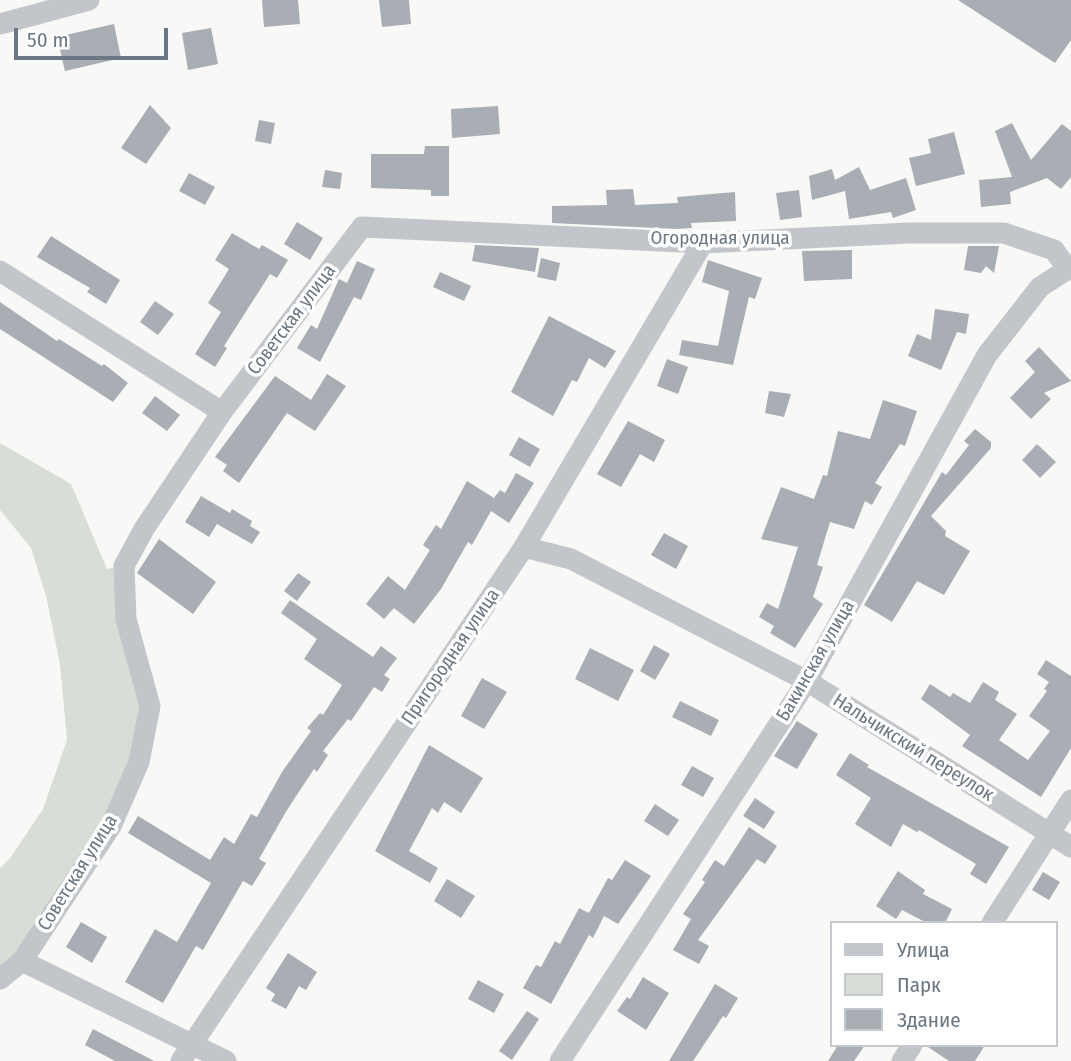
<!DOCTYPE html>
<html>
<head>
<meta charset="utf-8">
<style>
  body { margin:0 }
  #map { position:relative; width:1071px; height:1061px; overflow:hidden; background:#f8f8f6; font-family:"Fira Sans Condensed",sans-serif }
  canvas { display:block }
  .legend { position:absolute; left:830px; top:921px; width:228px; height:126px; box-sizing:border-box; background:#fff; border:2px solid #c4c9cd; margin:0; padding:9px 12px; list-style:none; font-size:21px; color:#6b7783 }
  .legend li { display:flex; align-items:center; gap:14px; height:35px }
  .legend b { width:35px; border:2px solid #c4c9cd }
  .scale { position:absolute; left:14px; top:28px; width:154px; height:32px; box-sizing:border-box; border:4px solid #6b7783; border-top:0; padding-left:9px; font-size:21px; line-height:24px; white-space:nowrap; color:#6b7783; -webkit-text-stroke:5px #fff; paint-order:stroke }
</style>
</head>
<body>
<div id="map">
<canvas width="1071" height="1061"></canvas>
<ul class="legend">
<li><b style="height:9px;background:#c2c5c9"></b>Улица</li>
<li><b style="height:19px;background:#d8ddd6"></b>Парк</li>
<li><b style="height:19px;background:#a8aeb4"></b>Здание</li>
</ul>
<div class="scale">50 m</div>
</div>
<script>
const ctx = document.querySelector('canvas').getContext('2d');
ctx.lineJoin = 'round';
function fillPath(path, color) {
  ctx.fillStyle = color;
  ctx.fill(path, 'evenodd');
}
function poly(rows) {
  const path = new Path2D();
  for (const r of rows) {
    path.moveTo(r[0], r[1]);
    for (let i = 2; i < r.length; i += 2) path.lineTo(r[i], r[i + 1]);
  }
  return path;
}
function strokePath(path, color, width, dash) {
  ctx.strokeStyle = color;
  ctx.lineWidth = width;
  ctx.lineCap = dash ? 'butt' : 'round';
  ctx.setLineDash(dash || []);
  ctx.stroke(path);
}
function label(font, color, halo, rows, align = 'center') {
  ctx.font = font + ' "Fira Sans Condensed",sans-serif';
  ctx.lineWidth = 7;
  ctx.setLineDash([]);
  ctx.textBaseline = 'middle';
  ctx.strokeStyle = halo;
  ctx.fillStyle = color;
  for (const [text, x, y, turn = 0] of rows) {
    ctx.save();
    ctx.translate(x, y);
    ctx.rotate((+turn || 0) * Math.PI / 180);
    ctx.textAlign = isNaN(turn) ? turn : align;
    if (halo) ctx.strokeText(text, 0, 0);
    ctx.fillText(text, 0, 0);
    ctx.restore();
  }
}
const green = poly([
  [0,443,71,484,107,569,124,566,150,706,111,826,0,979,0,868,11,857,43,809,67,740,60,664,46,596,31,548,0,510]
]);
const building = poly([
  [262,0,298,0,300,24,264,27],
  [379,0,409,0,411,24,382,27],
  [958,0,1071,0,1071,40,1055,63],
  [114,24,121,58,65,71,57,37],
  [211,28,218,64,188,70,182,33],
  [150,105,171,128,146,164,121,148],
  [498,106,500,134,452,138,451,109],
  [259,120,275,123,271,144,255,141],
  [1012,123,1031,160,1062,124,1071,131,1071,177,1061,189,1047,178,1010,192,1011,204,981,207,979,180,1012,177,995,131],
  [954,132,965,174,916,186,909,158,931,153,928,139],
  [425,146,449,146,449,196,431,196,431,190,371,188,371,154,424,154],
  [859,167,870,190,906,178,916,210,893,218,891,212,849,219,845,191,812,200,809,176,832,169,835,180],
  [325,170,342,173,340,189,322,187],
  [189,173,215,187,205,205,179,191],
  [633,189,635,205,678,203,677,197,735,192,736,221,691,223,692,228,677,229,552,223,552,206,607,205,606,190],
  [799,190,802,217,780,220,776,193],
  [297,222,323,238,310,260,284,244],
  [232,233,259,249,262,245,288,260,277,278,270,274,224,346,227,348,215,367,195,354,221,312,208,303,229,269,215,260],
  [51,236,120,280,106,304,87,292,90,288,37,257],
  [475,245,539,248,535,272,472,261],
  [968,246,999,246,994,273,986,266,981,273,964,270],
  [852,250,852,279,804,281,802,251],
  [541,258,560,263,556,281,537,277],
  [708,260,762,278,755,299,749,297,733,365,679,355,682,340,718,346,729,291,702,282],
  [357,261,375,269,361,300,354,297,320,362,297,348,311,325,317,329,339,279,347,283],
  [440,272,471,286,464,301,433,287],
  [155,301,174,314,158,335,140,322],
  [0,302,57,341,59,339,102,366,104,364,128,383,113,402,0,329],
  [935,309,969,314,966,334,957,332,941,370,908,356,917,334,931,340],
  [549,316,616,351,605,368,589,358,577,382,572,380,553,416,511,392],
  [1039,347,1071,381,1044,393,1051,399,1031,419,1010,398,1035,372,1025,361],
  [667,359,688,367,678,394,657,386],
  [327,374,346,386,315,431,287,413,239,483,223,471,227,465,215,457,275,376,311,400],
  [769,391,791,394,784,417,765,413],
  [155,396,180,415,167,431,142,413],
  [883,400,917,411,905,446,900,444,875,483,882,487,872,505,865,501,854,529,830,522,817,565,823,567,813,597,823,604,795,648,770,633,774,626,759,617,767,603,778,609,798,547,761,539,781,487,814,499,823,475,827,476,838,431,870,439],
  [628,421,665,440,654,462,640,454,621,487,597,474],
  [975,429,991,442,991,448,931,516,946,531,945,536,970,551,944,595,917,581,892,622,864,605,942,472,946,475,969,445,964,441],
  [519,437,540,449,530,467,509,455],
  [1037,444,1056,462,1040,478,1022,460],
  [516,473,534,483,509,523,491,511,472,545,468,542,441,589,414,624,394,608,384,619,366,604,388,576,405,590,430,550,423,545,436,525,441,529,467,481,494,498,500,490,505,493],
  [201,496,230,513,232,509,252,521,250,526,260,532,252,544,217,524,209,537,185,522],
  [664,533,688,546,676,569,651,555],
  [159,539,216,582,193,614,137,573],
  [298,573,311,582,297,601,284,591],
  [290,600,373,657,381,646,397,658,384,675,390,679,382,692,374,687,351,721,348,719,323,751,328,755,317,772,314,769,287,810,259,859,266,863,252,886,243,881,203,950,196,946,163,1003,125,982,155,929,177,942,211,883,128,833,138,816,210,860,224,837,234,844,251,814,257,817,282,772,311,731,307,728,320,713,323,715,342,685,304,659,317,639,281,613],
  [654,645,670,654,655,680,640,671],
  [590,648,634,670,618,701,575,679],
  [1046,660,1071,676,1071,748,1041,797,962,746,970,735,921,699,930,684,950,697,953,693,970,703,983,682,999,692,995,700,1017,714,999,740,1028,760,1050,731,1029,716,1047,691,1044,689,1049,682,1037,674],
  [482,678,507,692,484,729,461,716],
  [680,701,719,720,711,736,672,717],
  [797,721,818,734,797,769,774,756],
  [429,745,483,778,461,813,444,802,438,813,432,808,409,851,438,868,430,883,375,851],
  [850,753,869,765,867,767,1009,847,986,884,970,874,976,864,919,830,917,832,903,824,891,847,855,824,871,798,836,775],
  [692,766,714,778,703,797,681,785],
  [755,798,775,812,764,829,743,816],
  [655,804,679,820,668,836,644,821],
  [749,827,777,846,765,864,757,859,698,940,709,946,699,964,673,950,691,919,683,914,705,882,702,880,715,860,724,866],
  [625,860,651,876,618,924,604,916,593,938,589,935,551,1004,523,988,536,965,541,967,555,941,560,944,579,908,589,913,608,878,612,880],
  [898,871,925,890,923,894,952,909,945,923,927,923,902,910,896,919,876,906],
  [1043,872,1060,882,1049,900,1032,890],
  [447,879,475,896,461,918,434,901],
  [81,922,107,937,92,963,66,947],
  [288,953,317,972,306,990,299,986,286,1009,271,1001,275,994,266,988],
  [643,977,669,993,646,1030,617,1011,627,997,630,999],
  [478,980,504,994,494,1013,468,999],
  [715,984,738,998,726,1018,723,1016,693,1061,669,1061],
  [527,1011,539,1019,512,1060,499,1051],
  [93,1029,154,1061,115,1061,85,1045],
  [838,1045,865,1045,854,1061,828,1061],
  [925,1045,985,1045,975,1061,949,1061]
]);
const minor = poly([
  [0,24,89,0],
  [0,271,222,412],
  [524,547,571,559,807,681,1071,847],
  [992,923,1071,800],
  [22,961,226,1061],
  [0,979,22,961,111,826,139,762,150,706,126,619,124,566,144,529,222,412,362,227,703,243,909,233,1004,233,1054,250,1067,268],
  [181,1061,524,547,703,243],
  [560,1061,807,681,987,355,1040,287,1071,267],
  [902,1061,912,1045]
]);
const streetNames = [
  ["Огородная улица",720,239],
  ["Советская улица",292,320,-53],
  ["Пригородная улица",451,657,-56],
  ["Бакинская улица",816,661,-60],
  ["Нальчикский переулок",913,748,32],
  ["Советская улица",78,873,-58]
];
fillPath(green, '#d8ddd6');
fillPath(building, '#a8aeb4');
strokePath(minor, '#c2c5c9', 21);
label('19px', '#6b7783', '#fff', streetNames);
</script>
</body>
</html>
